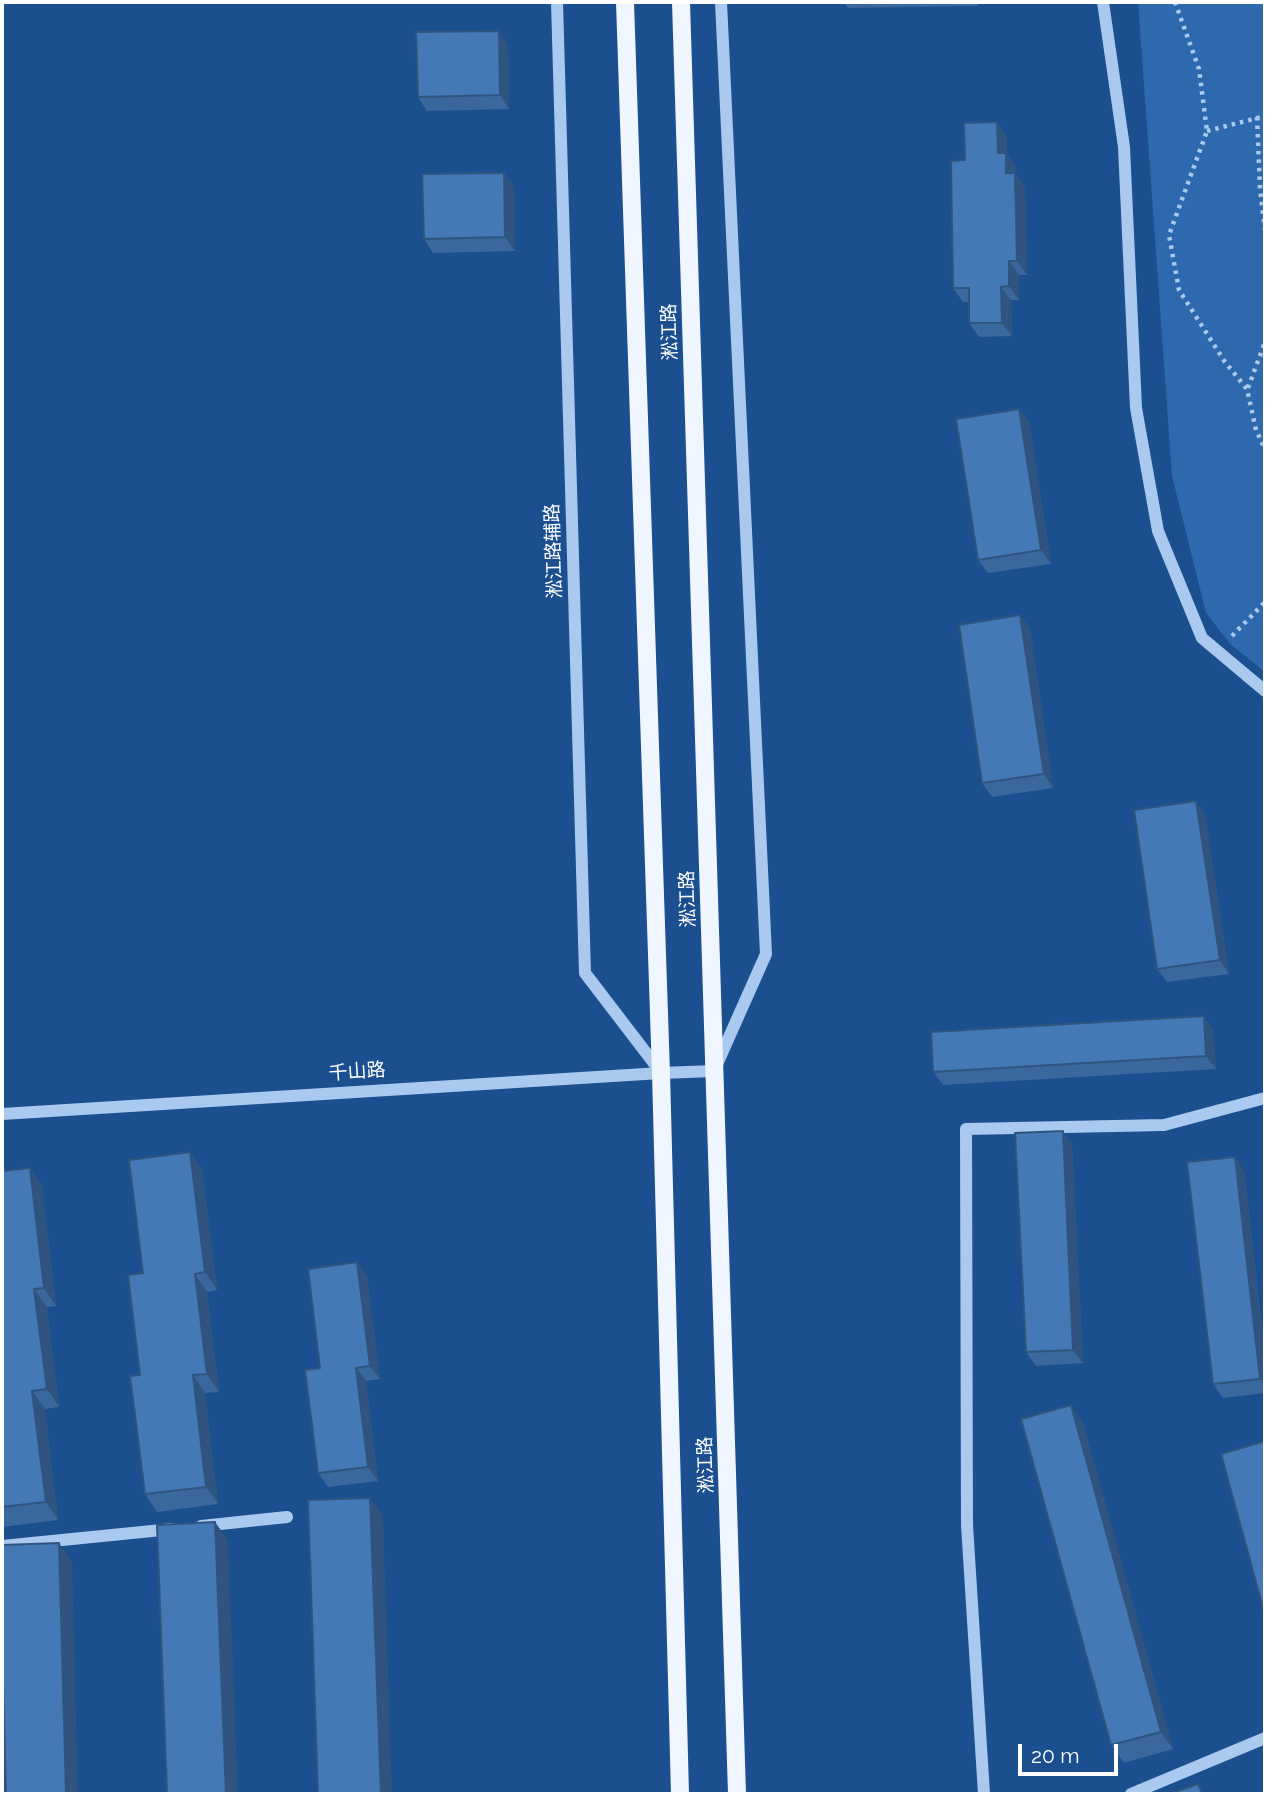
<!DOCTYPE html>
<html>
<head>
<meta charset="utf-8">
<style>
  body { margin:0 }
  #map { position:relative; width:1267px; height:1796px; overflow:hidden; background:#1b4f8f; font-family:Raleway,sans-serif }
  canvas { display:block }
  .frame { position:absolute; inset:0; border:4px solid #fff; pointer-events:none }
  .scale { position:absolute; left:1018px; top:1744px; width:100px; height:32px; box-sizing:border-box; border:4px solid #fff; border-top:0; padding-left:9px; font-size:21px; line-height:24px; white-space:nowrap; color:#fff; -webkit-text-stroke:5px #1b4f8f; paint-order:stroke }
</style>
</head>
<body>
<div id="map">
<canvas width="1267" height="1796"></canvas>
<div class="frame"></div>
<div class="scale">20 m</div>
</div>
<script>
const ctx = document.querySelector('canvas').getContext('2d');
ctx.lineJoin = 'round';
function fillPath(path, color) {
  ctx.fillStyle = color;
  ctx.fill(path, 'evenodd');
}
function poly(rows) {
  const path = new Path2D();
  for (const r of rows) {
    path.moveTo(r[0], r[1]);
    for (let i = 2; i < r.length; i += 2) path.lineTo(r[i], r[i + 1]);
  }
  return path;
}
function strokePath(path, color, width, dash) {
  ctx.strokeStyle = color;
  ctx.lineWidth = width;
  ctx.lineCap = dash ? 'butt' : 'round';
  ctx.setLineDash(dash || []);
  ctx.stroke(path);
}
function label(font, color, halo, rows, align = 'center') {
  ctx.font = font + ' Raleway,"Noto Sans SC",sans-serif';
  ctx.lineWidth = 5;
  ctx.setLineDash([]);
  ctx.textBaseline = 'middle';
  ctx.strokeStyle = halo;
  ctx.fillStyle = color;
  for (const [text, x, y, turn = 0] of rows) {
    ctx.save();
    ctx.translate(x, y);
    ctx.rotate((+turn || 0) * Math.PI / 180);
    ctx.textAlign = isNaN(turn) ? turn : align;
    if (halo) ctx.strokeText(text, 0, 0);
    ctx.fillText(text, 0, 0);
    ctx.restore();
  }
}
const green = poly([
  [1138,2,1265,2,1265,672,1230,644,1206,613,1172,476]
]);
const path = poly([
  [1175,2,1199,69,1207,131,1169,235,1179,290,1225,362,1247,389,1256,430,1265,449],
  [1257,117,1260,189,1265,230],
  [1207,131,1265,116],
  [1248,388,1265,342],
  [1232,636,1265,602]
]);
const minor = poly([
  [557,2,585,973,660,1071],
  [1103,2,1124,147,1136,408,1158,531,1202,638,1265,691],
  [2,1114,661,1073,714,1071,766,954,721,2],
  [201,1526,287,1517],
  [2,1546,172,1529],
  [984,1794,967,1525,966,1129,1164,1125,1265,1098],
  [1131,1794,1265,1738]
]);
const major = poly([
  [625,2,661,1073,680,1794],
  [681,2,737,1794]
]);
const wall = poly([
  [844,2,978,2,978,6,848,8],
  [508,45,509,109,427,111,418,97],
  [1007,136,1007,154,1016,167,1016,174,1025,187,1027,275,1019,275,1019,300,1011,300,1012,336,979,337,969,323,969,302,963,302,953,288,965,160],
  [504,173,514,187,515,251,433,253,424,239],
  [1019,409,1029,422,1051,564,988,573,978,560],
  [1020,615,1030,629,1053,788,992,797,982,783],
  [1205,815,1229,974,1167,982,1157,969],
  [1204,1016,1213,1030,1216,1069,943,1085,933,1072],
  [1072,1144,1083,1363,1036,1366,1026,1352],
  [202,1170,217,1290,207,1292,219,1392,205,1393,218,1504,157,1512,145,1494,140,1375,143,1273],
  [1244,1170,1265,1352,1265,1393,1223,1398,1213,1384],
  [2,1171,42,1186,56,1306,47,1307,59,1407,45,1409,58,1520,2,1527],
  [357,1262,367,1276,380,1379,366,1381,378,1481,328,1487,318,1473,320,1368],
  [1083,1423,1173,1749,1124,1763,1111,1745]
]);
const shadedWall = poly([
  [499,31,508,45,509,109,500,95],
  [997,122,1007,136,1007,154,1016,167,1016,174,1025,187,1027,275,1017,261,1006,173,998,153],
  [504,173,514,187,515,251,505,237],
  [1009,261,1019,275,1019,300,1009,286],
  [1001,287,1011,300,1012,336,1002,323],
  [1019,409,1029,422,1051,564,1041,550],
  [1020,615,1030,629,1053,788,1044,774],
  [1196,801,1205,815,1229,974,1220,960],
  [1204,1016,1213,1030,1216,1069,1206,1056],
  [1063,1131,1072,1144,1083,1363,1073,1350],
  [190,1152,202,1170,217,1290,205,1272],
  [1235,1157,1244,1170,1265,1352,1265,1386,1260,1379],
  [30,1168,42,1186,56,1306,44,1288],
  [357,1262,367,1276,380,1379,370,1366],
  [195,1274,207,1292,219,1392,207,1374],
  [34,1289,47,1307,59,1407,47,1389],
  [356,1368,366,1381,378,1481,368,1467],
  [193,1375,205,1393,218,1504,206,1487],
  [32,1391,45,1409,58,1520,46,1502],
  [1071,1405,1083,1423,1173,1749,1161,1732],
  [370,1498,383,1515,392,1794,381,1794],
  [215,1522,228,1540,238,1794,226,1794],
  [59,1543,72,1561,78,1794,66,1794]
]);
const building = poly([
  [499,31,500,95,418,97,416,32,499,31],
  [997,122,998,153,1006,153,1006,173,1015,173,1017,261,1009,261,1009,286,1001,287,1002,323,969,323,969,288,953,288,951,161,965,160,964,123,997,122],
  [504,173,505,237,424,239,422,174,504,173],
  [1019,409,1041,550,978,560,956,419,1019,409],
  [1020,615,1044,774,982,783,959,625,1020,615],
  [1196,801,1220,960,1157,969,1134,810,1196,801],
  [1204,1016,1206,1056,933,1072,931,1032,1204,1016],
  [1063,1131,1073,1350,1026,1352,1015,1133,1063,1131],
  [190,1152,205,1272,195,1274,207,1374,193,1375,206,1487,145,1494,130,1376,140,1375,128,1275,143,1273,129,1160,190,1152],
  [1235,1157,1260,1379,1213,1384,1187,1162,1235,1157],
  [30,1168,44,1288,34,1289,47,1389,32,1391,46,1502,2,1507,2,1171,30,1168],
  [357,1262,370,1366,356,1368,368,1467,318,1473,305,1370,320,1368,308,1269,357,1262],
  [1071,1405,1161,1732,1111,1745,1021,1419,1071,1405],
  [1265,1441,1265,1615,1221,1454,1265,1441],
  [370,1498,381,1794,318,1794,308,1500,370,1498],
  [215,1522,226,1794,167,1794,157,1525,215,1522],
  [59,1543,66,1794,6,1794,2,1646,2,1545,59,1543],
  [1198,1784,1202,1794,1169,1794,1198,1784]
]);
const streetNames = [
  ["淞江路",670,332,-92],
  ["淞江路辅路",554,551,-92],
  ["淞江路",688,899,-92],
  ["千山路",357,1072,-4],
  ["淞江路",706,1465,-92]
];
fillPath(green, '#2e69ad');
strokePath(path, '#a9c9ee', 4.5, [3.5, 5]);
strokePath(minor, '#a9c9ee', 12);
strokePath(major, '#f0f6ff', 18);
fillPath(wall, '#3a679d');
fillPath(shadedWall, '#305480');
fillPath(building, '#4478b7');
strokePath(building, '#305480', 2);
label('19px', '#fff', '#1b4f8f', streetNames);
</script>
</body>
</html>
